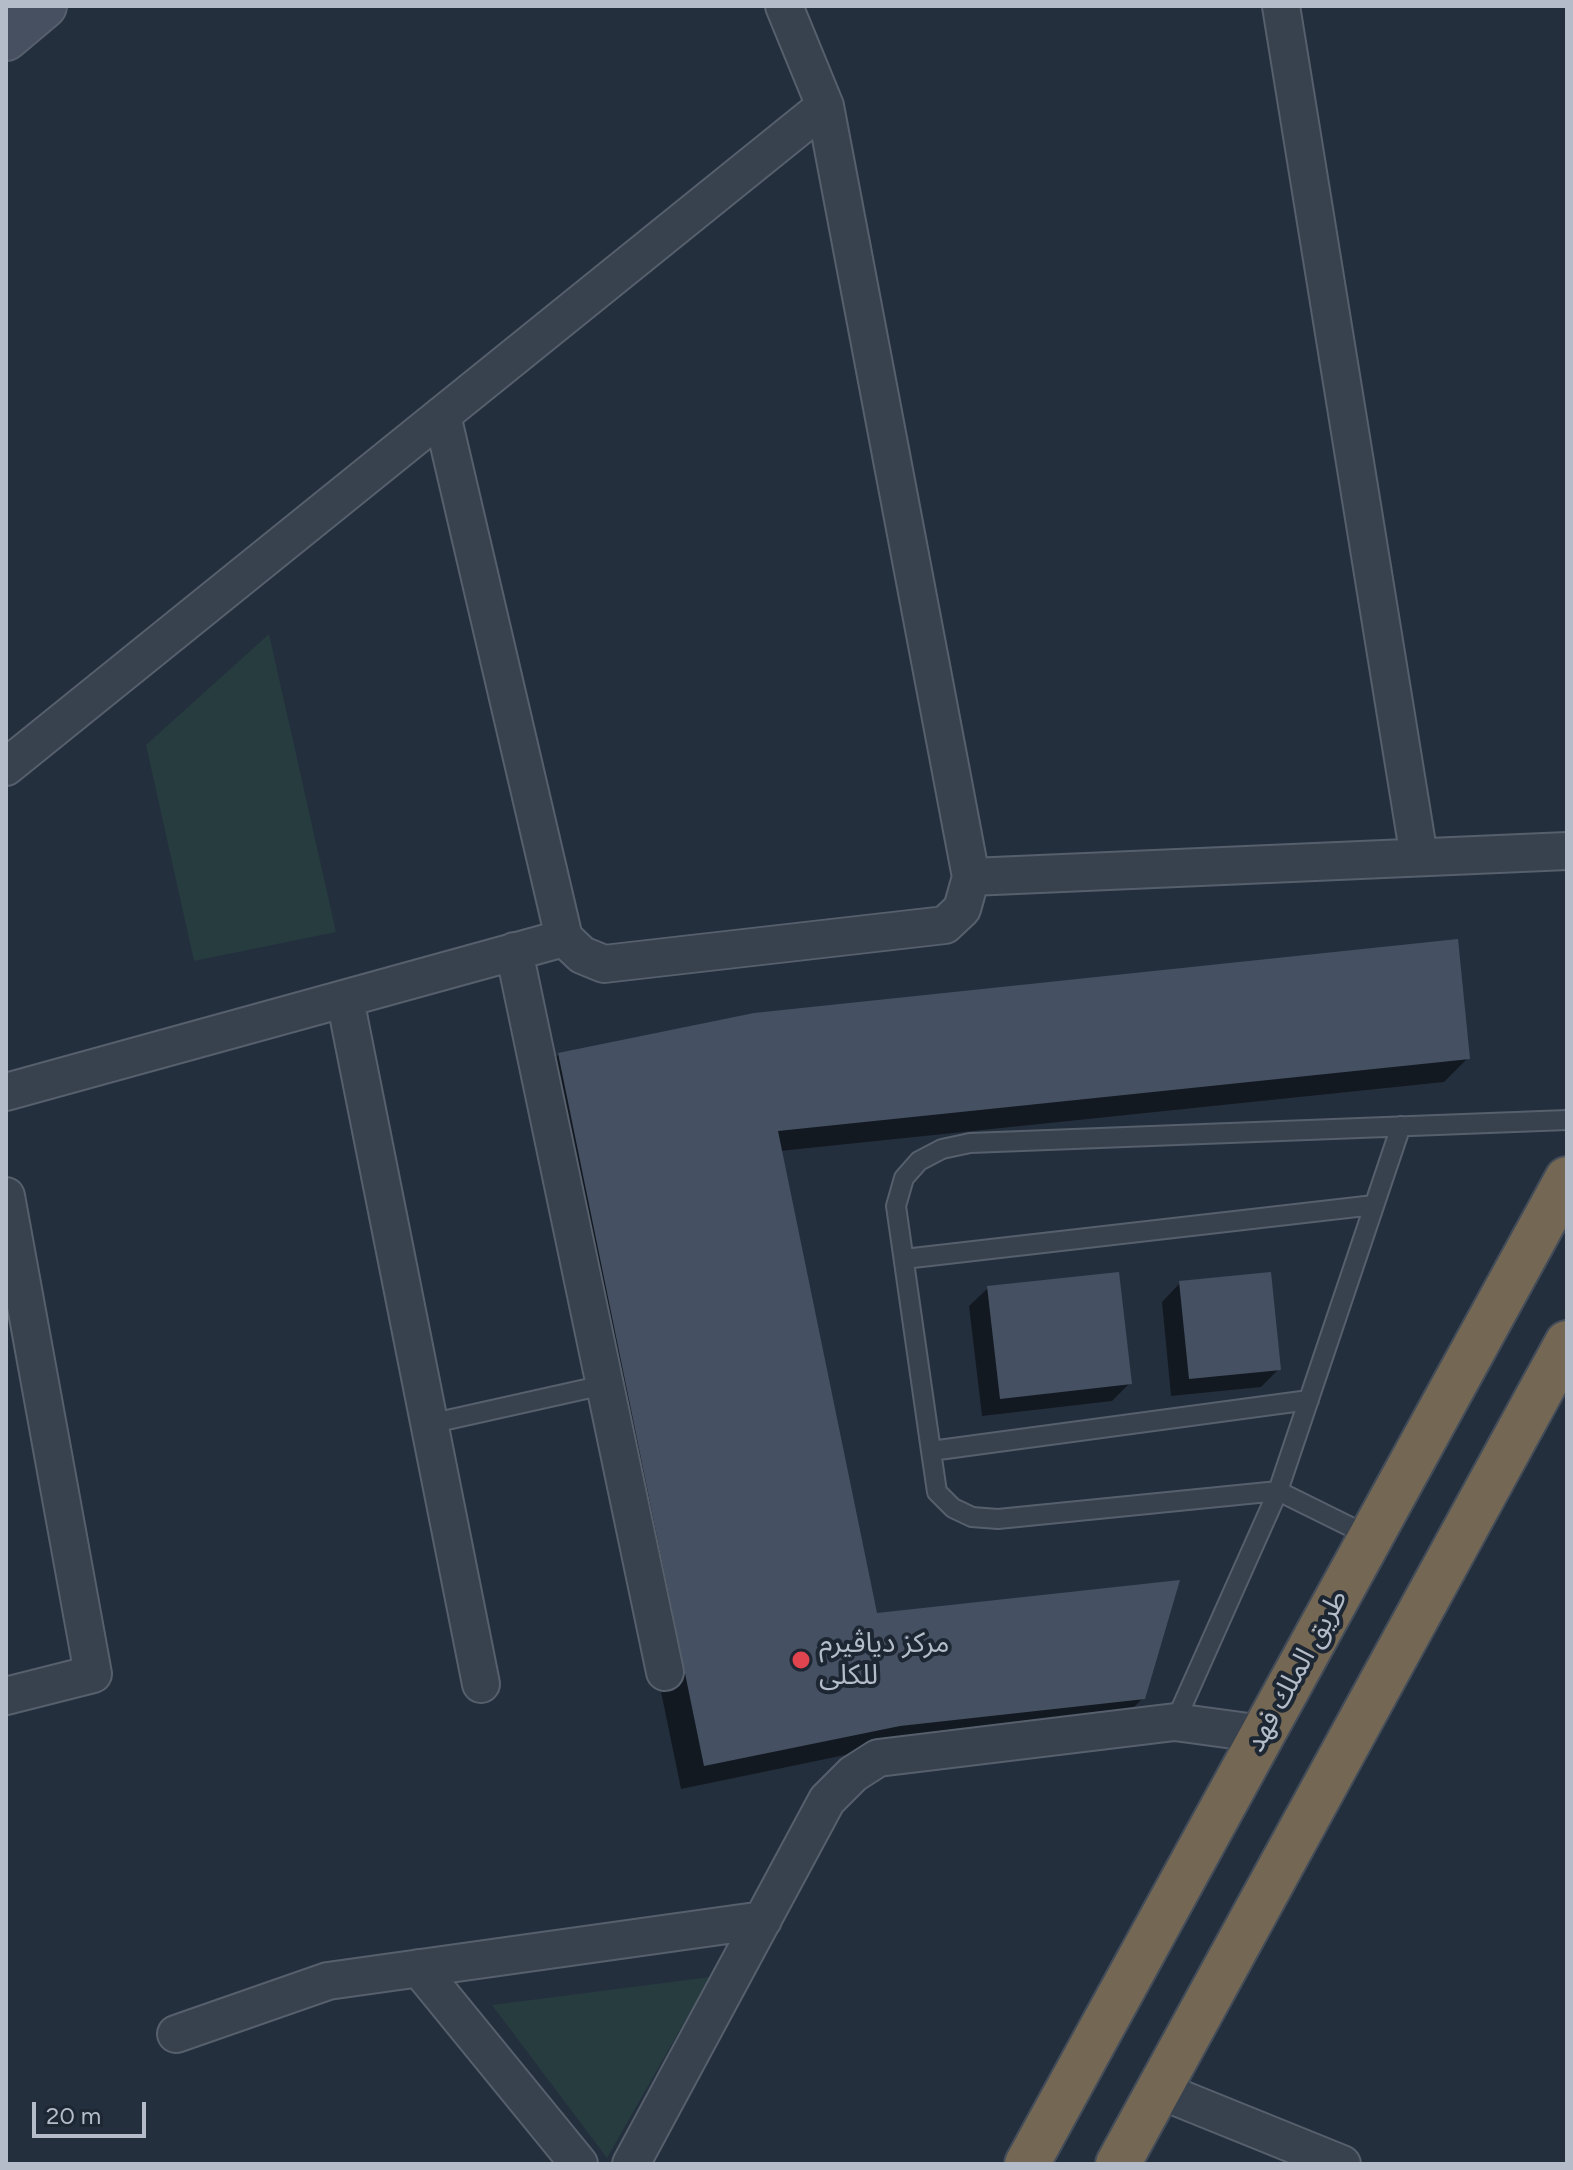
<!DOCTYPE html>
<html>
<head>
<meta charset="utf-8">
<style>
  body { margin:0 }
  #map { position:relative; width:1573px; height:2170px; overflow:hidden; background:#242f3e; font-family:Figtree,sans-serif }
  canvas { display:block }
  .frame { position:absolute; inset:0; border:8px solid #b4bcc9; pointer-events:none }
  .scale { position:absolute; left:32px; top:2102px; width:114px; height:36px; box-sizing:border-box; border:4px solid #b4bcc9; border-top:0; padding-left:10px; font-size:24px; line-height:28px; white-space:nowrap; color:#b4bcc9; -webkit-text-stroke:6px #1d2633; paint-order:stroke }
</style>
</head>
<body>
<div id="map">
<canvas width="1573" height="2170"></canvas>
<div class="frame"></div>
<div class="scale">20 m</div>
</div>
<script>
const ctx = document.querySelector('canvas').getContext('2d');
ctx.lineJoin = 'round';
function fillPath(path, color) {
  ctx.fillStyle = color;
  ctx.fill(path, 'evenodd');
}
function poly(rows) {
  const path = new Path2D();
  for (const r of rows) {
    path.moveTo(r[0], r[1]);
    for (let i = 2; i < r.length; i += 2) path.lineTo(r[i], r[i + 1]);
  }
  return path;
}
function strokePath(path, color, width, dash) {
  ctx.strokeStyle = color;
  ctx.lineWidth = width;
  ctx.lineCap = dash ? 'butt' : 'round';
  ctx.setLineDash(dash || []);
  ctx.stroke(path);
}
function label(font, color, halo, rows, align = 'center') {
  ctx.font = font + ' Figtree,"Noto Sans Arabic",sans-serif';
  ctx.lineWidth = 8;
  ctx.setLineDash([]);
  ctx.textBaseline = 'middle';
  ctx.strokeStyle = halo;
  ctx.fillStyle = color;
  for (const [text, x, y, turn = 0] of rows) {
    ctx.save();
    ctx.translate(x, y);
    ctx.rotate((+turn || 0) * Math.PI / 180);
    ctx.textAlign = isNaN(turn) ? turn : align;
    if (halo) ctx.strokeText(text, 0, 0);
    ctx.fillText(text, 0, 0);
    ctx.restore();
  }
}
const green = poly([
  [269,634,336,932,194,961,146,745],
  [710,1977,607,2158,492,2005]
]);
const shadow = poly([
  [559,1054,1468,1058,1444,1082,780,1151,875,1615,1143,1698,1119,1722,874,1749,681,1789,535,1078],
  [1180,1283,1279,1369,1261,1387,1171,1396,1162,1302],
  [988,1288,1130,1383,1112,1401,982,1416,969,1306]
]);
const building = poly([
  [1458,939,1470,1059,778,1131,877,1613,1180,1580,1145,1699,900,1726,704,1766,558,1053,754,1013],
  [1119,1272,1132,1384,1000,1399,987,1286],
  [1271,1272,1281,1370,1189,1379,1179,1281]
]);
const lane = poly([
  [904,1259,1374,1205],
  [429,1424,604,1385],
  [931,1451,1309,1400],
  [1371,1537,1278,1491,998,1519,972,1517,953,1508,937,1492,931,1451,896,1206,904,1178,919,1161,942,1149,970,1143,1567,1120],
  [1175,1722,1278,1491,1401,1126]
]);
const street = poly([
  [1281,6,1419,857],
  [6,767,825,106],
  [971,877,1567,851],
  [564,938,582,955,604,964,945,925,962,909,971,877,825,106,784,6],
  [514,951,665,1672],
  [345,999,481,1684],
  [6,1092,564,938,442,415],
  [6,1196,93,1674,6,1696],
  [419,1968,579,2164],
  [176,2034,328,1981,763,1920],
  [1159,2090,1342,2164],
  [631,2164,827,1800,853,1774,878,1758,1175,1722,1263,1734]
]);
const secondary = poly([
  [6,38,44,6]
]);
const highway = poly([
  [1027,2164,1567,1179],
  [1118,2164,1567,1343]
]);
const markers = [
  [801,1660,10,"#e0444e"]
];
const poiNames = [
  ["مركز دياڤيرم",819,1644],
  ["للكلى",819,1676]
];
const streetNames = [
  ["طريق الملك فهد",1297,1671,-61]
];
fillPath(green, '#263c3f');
fillPath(shadow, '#0007');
fillPath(building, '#455162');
strokePath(lane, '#565f6c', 22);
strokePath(street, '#565f6c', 40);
strokePath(secondary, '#565f6c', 48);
strokePath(highway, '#434c59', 48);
strokePath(lane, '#38414e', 18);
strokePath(street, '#38414e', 36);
strokePath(secondary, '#465061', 44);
strokePath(highway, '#746855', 44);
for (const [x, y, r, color] of markers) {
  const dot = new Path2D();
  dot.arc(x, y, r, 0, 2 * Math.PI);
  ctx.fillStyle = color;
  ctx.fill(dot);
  strokePath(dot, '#1d2633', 3);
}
label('28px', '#b4bcc9', '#1d2633', poiNames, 'left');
label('28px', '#b4bcc9', '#1d2633', streetNames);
</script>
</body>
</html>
